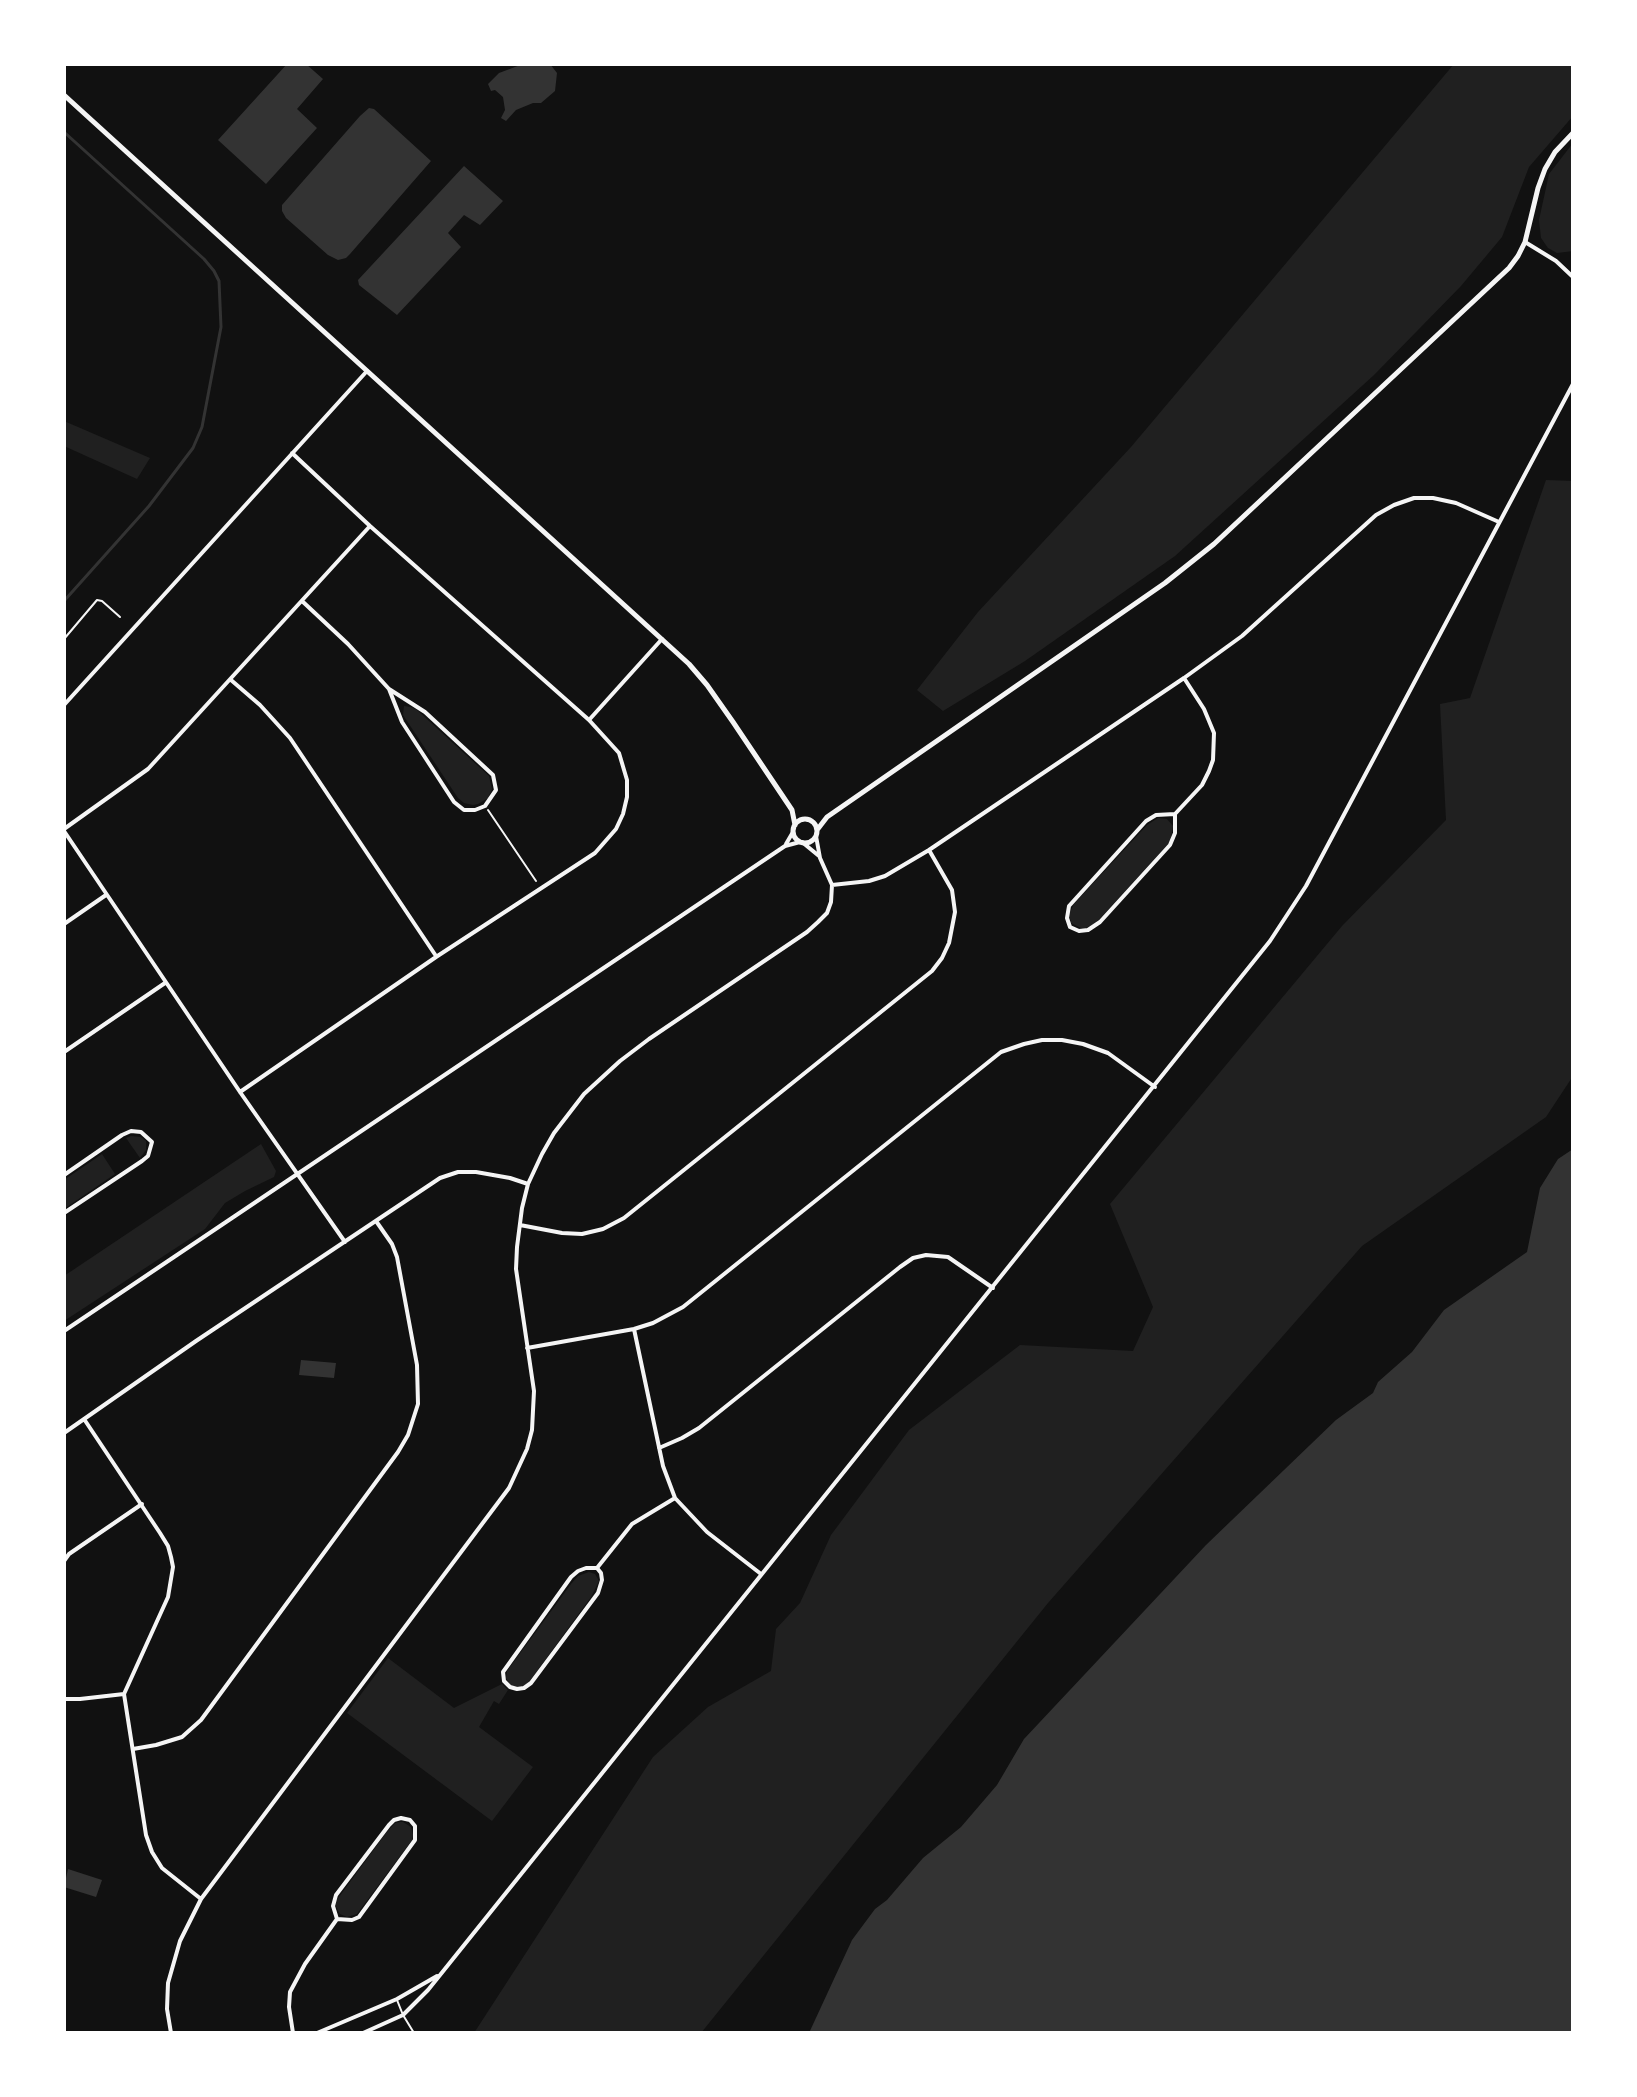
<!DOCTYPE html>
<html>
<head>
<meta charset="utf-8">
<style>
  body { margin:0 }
  #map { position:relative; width:1637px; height:2097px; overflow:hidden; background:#111; font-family:Spectral,serif }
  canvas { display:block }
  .frame { position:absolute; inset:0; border:66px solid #fff; pointer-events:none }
</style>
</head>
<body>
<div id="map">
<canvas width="1637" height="2097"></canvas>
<div class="frame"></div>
</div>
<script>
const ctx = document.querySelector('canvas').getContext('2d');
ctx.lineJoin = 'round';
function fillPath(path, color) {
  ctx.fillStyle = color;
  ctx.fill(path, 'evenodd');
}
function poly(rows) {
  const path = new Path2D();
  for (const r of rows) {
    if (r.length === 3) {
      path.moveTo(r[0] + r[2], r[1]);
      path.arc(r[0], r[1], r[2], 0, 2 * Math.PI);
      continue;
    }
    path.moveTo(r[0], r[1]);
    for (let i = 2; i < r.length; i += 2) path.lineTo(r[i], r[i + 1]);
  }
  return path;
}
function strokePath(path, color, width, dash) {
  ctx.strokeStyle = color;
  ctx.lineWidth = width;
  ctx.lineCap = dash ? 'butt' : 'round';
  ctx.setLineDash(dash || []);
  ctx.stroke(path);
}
const green = poly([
  [1454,64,1573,64,1573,116,1529,167,1502,237,1461,286,1374,375,1175,556,1025,661,943,711,917,690,978,612,1131,447],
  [1573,143,1573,251,1557,253,1548,248,1541,238,1539,220,1549,174],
  [64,421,150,458,137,479,64,446],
  [1546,480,1573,481,1573,1076,1546,1117,1362,1246,1048,1603,701,2033,474,2033,653,1757,708,1707,771,1671,776,1629,800,1603,831,1535,909,1430,1020,1345,1133,1351,1153,1307,1110,1204,1342,926,1446,820,1440,704,1470,698],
  [404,706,411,707,417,710,489,776,492,789,488,798,478,804,473,805,464,803,458,798,403,715],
  [1158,818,1167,819,1173,826,1171,839,1168,844,1094,925,1083,929,1071,923,1069,914,1074,904,1147,825],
  [131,1136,141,1137,146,1141,146,1150,140,1158,126,1138],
  [261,1144,276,1171,274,1177,245,1191,225,1203,205,1229,64,1321,64,1276],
  [102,1154,115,1174,64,1209,64,1180],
  [589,1572,595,1574,599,1581,591,1597,529,1682,520,1688,511,1686,506,1678,507,1671,571,1584,578,1576],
  [388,1658,454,1708,502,1684,508,1690,499,1704,494,1701,479,1727,533,1767,492,1821,347,1713],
  [400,1822,403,1822,411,1827,413,1835,412,1840,357,1914,347,1917,340,1914,335,1905,336,1901,386,1833,395,1823]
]);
const water = poly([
  [287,64,306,64,323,79,297,109,317,128,266,184,218,140],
  [523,64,550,64,557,73,555,91,541,103,533,103,516,110,506,121,501,118,505,110,503,97,495,90,491,91,488,84,499,73],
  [369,108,374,109,431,161,350,254,346,258,338,260,328,255,286,218,282,211,282,205,360,116],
  [464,166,503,201,480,225,464,215,448,233,461,247,397,315,359,285,358,280],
  [1573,1149,1573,2033,809,2033,852,1940,875,1909,887,1900,923,1858,961,1827,997,1785,1024,1739,1206,1545,1336,1420,1373,1393,1378,1382,1412,1352,1444,1310,1527,1252,1540,1188,1558,1159],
  [301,1360,336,1363,334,1378,299,1375],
  [68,1869,102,1880,96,1897,64,1887]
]);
const stream = poly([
  [64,132,204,259,214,271,219,281,221,327,202,427,193,448,149,506,64,601]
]);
const path = poly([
  [488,810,536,881]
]);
const service = poly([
  [64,639,97,600,102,601,120,617],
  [397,2000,403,2015,414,2033]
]);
const minor = poly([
  [1525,242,1556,261,1573,277],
  [302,601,348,644,389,689],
  [231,680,260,705,290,738,436,956],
  [389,689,425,712,493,775,496,790,485,806,475,810,464,810,454,802,402,722,389,689],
  [64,705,367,371],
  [589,720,662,639],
  [1175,814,1156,815,1146,821,1069,906,1067,918,1070,927,1079,931,1088,930,1100,922,1170,845,1175,833,1175,814,1202,785,1209,771,1213,760,1214,733,1204,709,1184,678],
  [64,829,148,769,370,526],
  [64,831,240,1092,345,1242],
  [802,842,819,856],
  [786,844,793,832],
  [832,885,869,881,885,876,929,850,1184,678,1242,636,1376,515,1394,505,1414,498,1433,498,1456,503,1499,522],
  [64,924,106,895],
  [64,1052,165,983],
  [240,1092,436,957,595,853,616,829,623,814,627,797,627,780,619,753,589,720,370,526,292,453],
  [64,1175,122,1135,131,1131,141,1132,152,1142,148,1156,142,1161,64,1213],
  [520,1225,562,1233,582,1234,603,1229,624,1218,932,971,942,958,949,943,955,912,952,890,929,850],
  [634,1329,663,1466,675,1498,707,1532,761,1574],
  [64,1331,785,846,800,842],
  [527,1348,634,1329,653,1323,683,1307,1001,1052,1024,1044,1042,1040,1062,1040,1083,1044,1108,1053,1155,1087],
  [84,1419,160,1533,168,1546,171,1557,173,1567,168,1597,124,1694,146,1835,152,1852,162,1868,201,1899],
  [64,1433,196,1341,440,1178,458,1172,476,1172,510,1178,528,1184],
  [659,1448,682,1438,699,1428,900,1267,913,1258,926,1255,948,1257,993,1288],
  [64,1561,69,1554,142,1504],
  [597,1568,601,1573,602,1580,598,1593,531,1683,524,1688,517,1689,510,1687,504,1681,503,1672,571,1577,578,1571,586,1568,597,1568,632,1524,675,1498],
  [64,1699,80,1699,124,1694],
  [133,1749,156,1745,182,1737,201,1720,398,1452,408,1435,418,1404,417,1365,397,1257,392,1244,376,1221],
  [401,1818,410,1820,415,1826,415,1840,359,1917,352,1920,337,1919,333,1906,336,1895,389,1825,394,1820,401,1818],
  [171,2033,167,2009,168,1983,180,1941,201,1899,509,1488,527,1449,532,1430,534,1391,516,1269,517,1247,522,1208,528,1184,542,1154,554,1133,584,1094,620,1061,649,1039,807,932,818,922,827,913,831,902,832,885,820,858,816,836],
  [293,2033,289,2007,290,1992,305,1964,337,1919],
  [317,2033,397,1999,437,1976],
  [363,2033,403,2015,428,1990,1270,941,1306,886,1573,384]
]);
const tertiary = poly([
  [64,95,689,664,707,685,733,722,792,810,795,825],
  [805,831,12],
  [817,830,827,817,1165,583,1214,544,1509,268,1518,256,1525,242,1538,188,1545,169,1555,152,1573,133]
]);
fillPath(green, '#202020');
fillPath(water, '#333');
strokePath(stream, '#333', 3);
strokePath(path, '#f5f5f5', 2);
strokePath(service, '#f5f5f5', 2);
strokePath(minor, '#f5f5f5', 4);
strokePath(tertiary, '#f5f5f5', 5);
</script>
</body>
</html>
